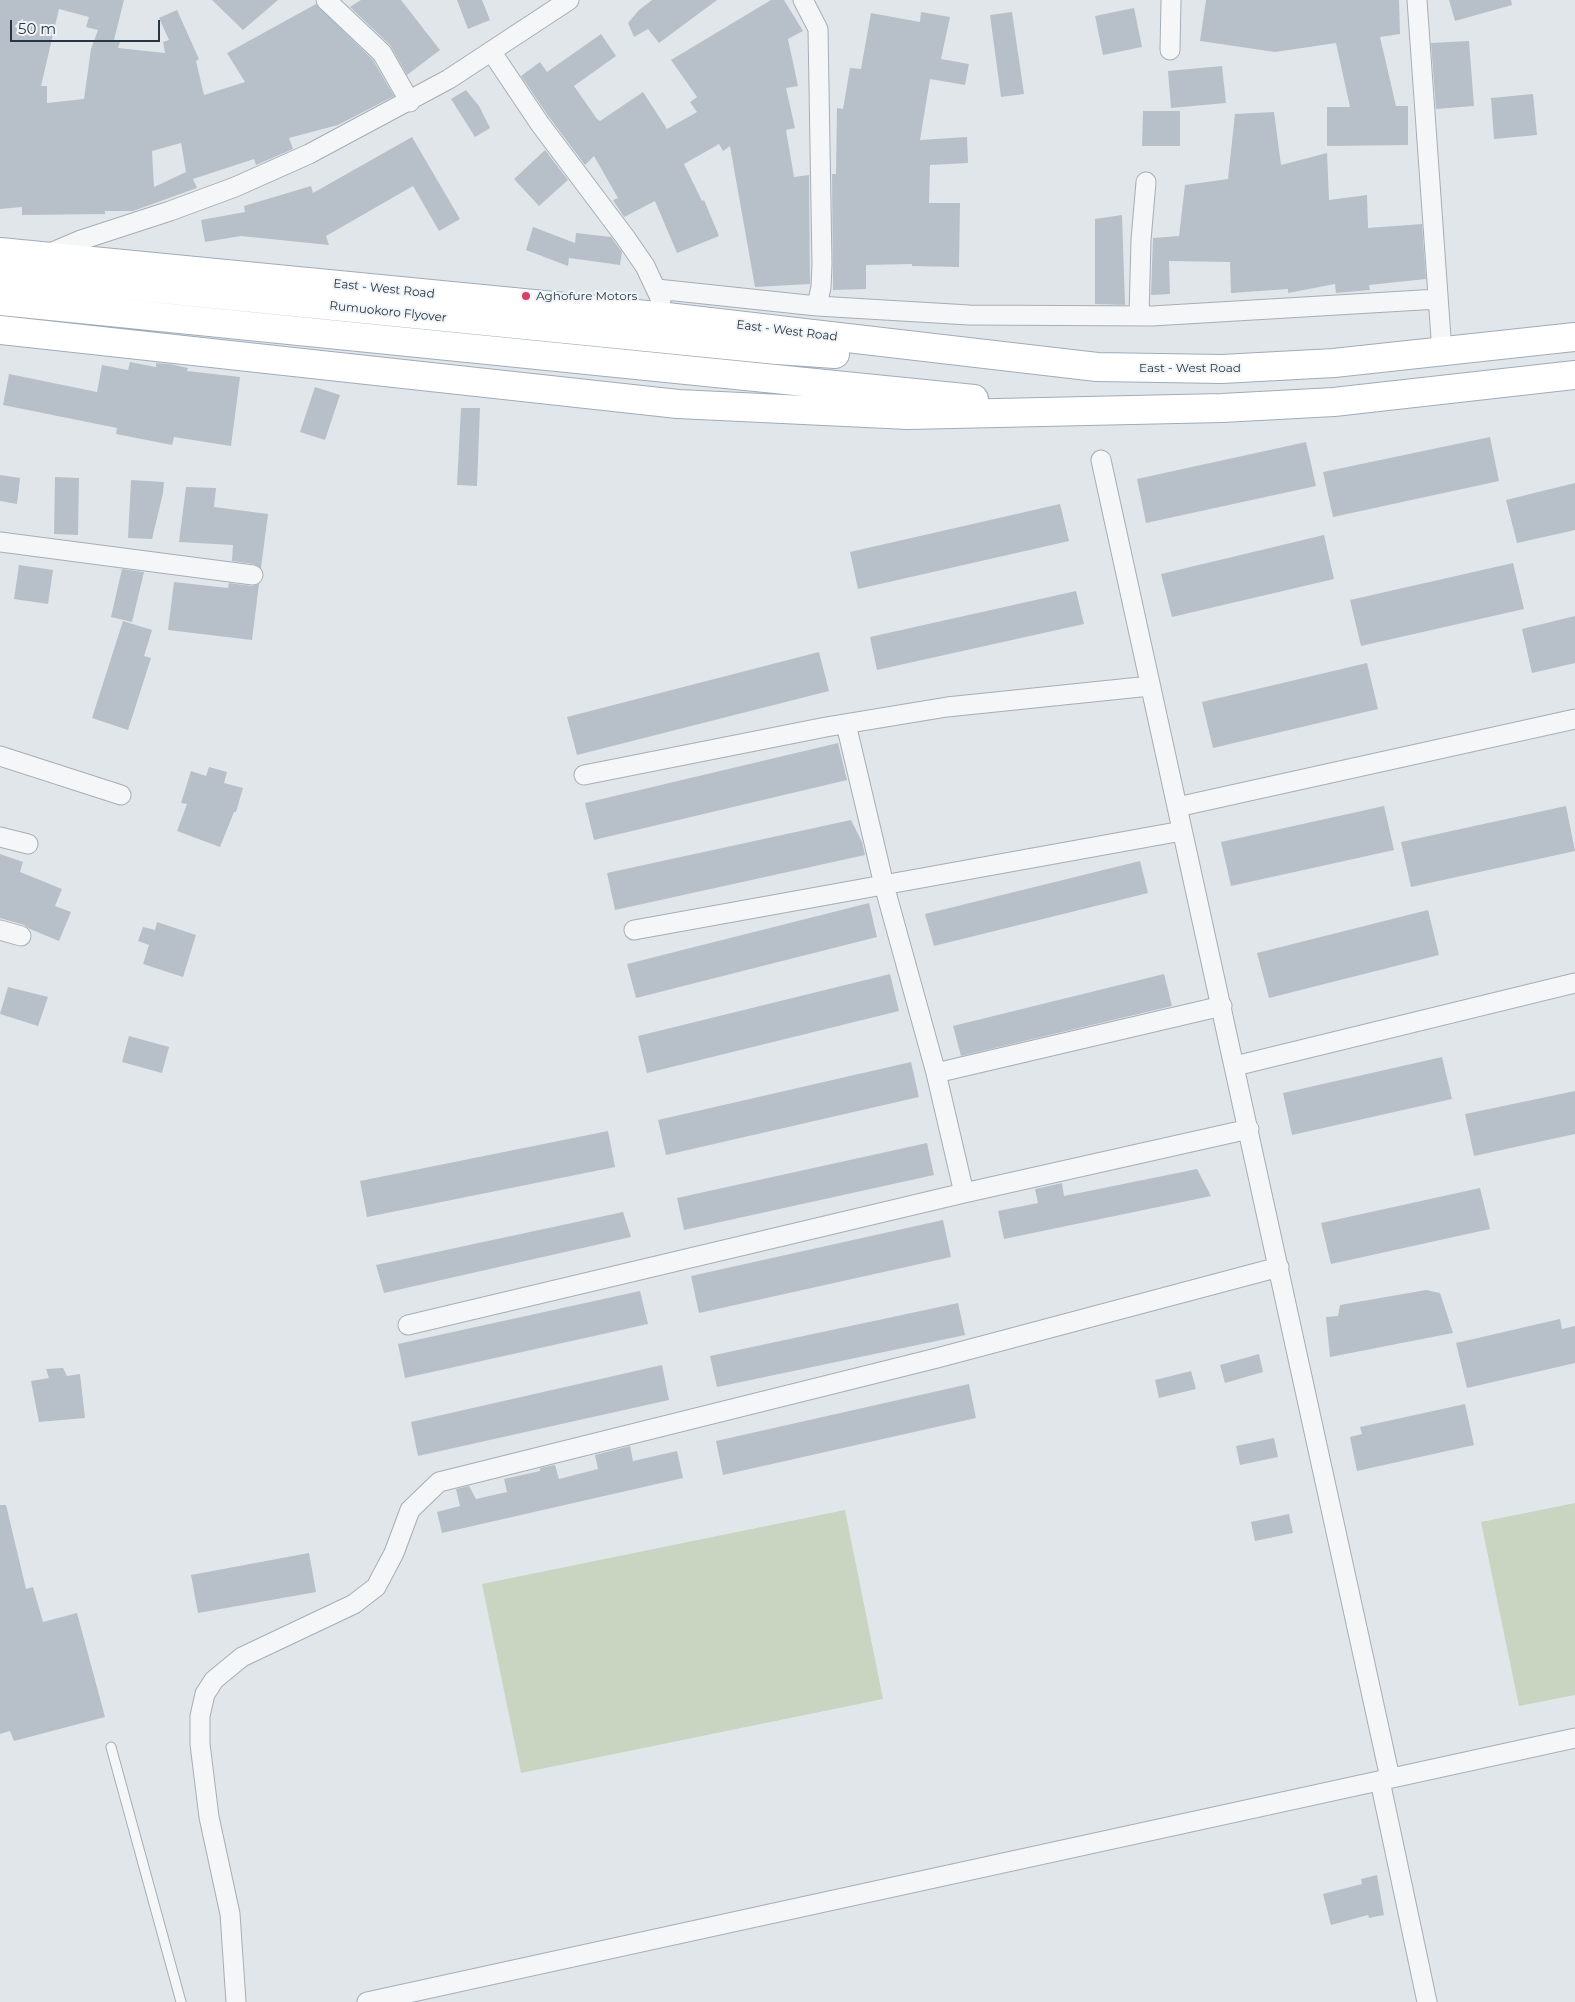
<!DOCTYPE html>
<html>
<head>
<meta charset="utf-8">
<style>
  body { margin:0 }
  #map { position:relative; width:1575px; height:2002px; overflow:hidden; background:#e1e6ea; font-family:Montserrat,sans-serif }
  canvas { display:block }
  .scale { position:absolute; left:10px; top:20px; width:150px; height:22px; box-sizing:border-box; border:2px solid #283643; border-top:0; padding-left:6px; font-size:15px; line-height:18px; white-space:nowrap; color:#283643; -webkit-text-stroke:4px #f0f4f7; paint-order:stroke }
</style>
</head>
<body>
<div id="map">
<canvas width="1575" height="2002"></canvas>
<div class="scale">50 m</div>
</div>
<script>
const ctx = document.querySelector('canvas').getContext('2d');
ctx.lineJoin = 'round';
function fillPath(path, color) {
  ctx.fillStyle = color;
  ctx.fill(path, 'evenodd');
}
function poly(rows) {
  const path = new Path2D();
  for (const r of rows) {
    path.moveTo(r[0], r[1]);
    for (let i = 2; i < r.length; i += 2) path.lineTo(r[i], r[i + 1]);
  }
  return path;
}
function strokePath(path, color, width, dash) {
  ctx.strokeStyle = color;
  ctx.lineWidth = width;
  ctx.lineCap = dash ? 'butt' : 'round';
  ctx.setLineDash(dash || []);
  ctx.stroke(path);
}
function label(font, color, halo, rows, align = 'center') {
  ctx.font = font + ' Montserrat,sans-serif';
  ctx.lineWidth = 4;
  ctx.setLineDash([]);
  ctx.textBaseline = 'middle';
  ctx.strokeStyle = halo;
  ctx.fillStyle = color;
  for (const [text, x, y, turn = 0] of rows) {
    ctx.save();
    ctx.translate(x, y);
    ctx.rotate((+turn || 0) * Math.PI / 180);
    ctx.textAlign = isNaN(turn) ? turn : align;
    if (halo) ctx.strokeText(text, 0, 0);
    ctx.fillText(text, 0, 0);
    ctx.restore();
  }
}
const green = poly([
  [1575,1503,1575,1695,1519,1706,1481,1522],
  [845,1510,883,1699,521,1773,482,1584]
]);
const building = poly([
  [0,0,124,0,114,40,120,42,118,48,165,53,163,42,169,40,159,18,177,10,199,59,196,61,204,95,245,82,227,53,316,4,373,60,394,96,338,125,289,138,293,149,256,165,254,159,193,179,197,188,133,211,105,211,105,214,22,215,22,207,0,209],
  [59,9,89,17,86,27,98,30,91,49,84,99,47,103,47,86,41,86],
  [181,143,186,172,154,187,152,151],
  [212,0,278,0,243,30],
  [361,0,401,0,440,50,407,75,390,45,350,7],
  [457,0,482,0,490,20,468,29],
  [652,0,717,0,659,43,648,29,634,37,628,23,639,10],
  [771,0,784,0,803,31,788,39,798,86,786,88,795,128,786,130,794,177,809,175,810,284,755,287,730,146,723,151,719,144,684,164,702,201,704,200,719,236,677,253,655,201,624,217,613,200,618,198,594,156,585,165,549,117,521,76,540,62,547,72,601,34,616,56,574,86,597,119,600,121,643,92,667,129,697,112,690,102,697,97,671,60],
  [1206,0,1399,0,1400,34,1380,37,1396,106,1408,106,1408,145,1327,146,1327,107,1350,107,1336,43,1275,52,1200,41],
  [1449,0,1511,0,1512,5,1455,21],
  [1134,8,1142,47,1103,55,1095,16],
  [921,12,950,17,941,59,969,64,965,85,930,79,920,140,967,137,968,163,930,165,929,203,960,203,959,267,912,266,912,264,866,265,866,289,833,290,832,174,836,174,837,108,843,109,850,68,861,69,871,13,920,22],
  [1012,12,1024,94,1001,97,990,15],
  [1469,41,1474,106,1436,109,1431,43],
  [1222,66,1226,103,1171,108,1168,71],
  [466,90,479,106,490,128,475,137,451,99],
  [1533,94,1537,135,1494,139,1491,98],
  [1143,111,1180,111,1180,146,1142,146],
  [1274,112,1281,165,1327,153,1329,200,1367,195,1368,228,1422,224,1426,279,1369,285,1370,290,1336,293,1335,284,1288,293,1288,289,1231,293,1230,262,1169,261,1170,294,1151,295,1153,238,1179,236,1185,185,1228,179,1235,114],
  [412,137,460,219,439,231,413,186,326,236,329,245,241,236,205,242,201,220,245,212,244,206,311,186,313,193],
  [545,150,568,180,539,206,514,179],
  [1122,215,1125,305,1095,304,1095,219],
  [533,227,575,243,576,233,611,237,622,252,620,265,569,258,568,266,526,250],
  [130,362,156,367,156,363,170,364,188,368,187,371,240,377,231,446,174,437,172,445,116,434,117,428,3,405,9,374,97,392,102,365,128,370],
  [315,387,340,395,325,440,300,432],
  [461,408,480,408,477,486,457,485],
  [1490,437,1499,481,1333,517,1323,472],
  [1306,442,1316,486,1146,523,1137,479],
  [0,475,20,478,17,504,0,501],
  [55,477,79,478,78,535,54,534],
  [131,480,164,482,163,493,152,539,128,538],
  [1575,483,1575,530,1517,543,1506,500],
  [186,487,216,488,214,507,268,514,261,568,254,564,232,561,233,545,179,542],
  [1060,504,1069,541,858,589,850,552],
  [1324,535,1334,579,1172,617,1161,574],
  [1513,563,1524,609,1361,646,1350,600],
  [19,565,53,570,48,604,14,599],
  [122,569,144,572,132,622,111,617],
  [174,582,228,588,229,583,252,586,259,584,252,640,168,630],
  [1076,591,1084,624,877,670,870,637],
  [1575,616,1575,663,1532,673,1522,629],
  [123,621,152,630,144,656,151,658,128,730,92,718],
  [819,652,829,691,577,755,567,717],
  [1367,663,1378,709,1213,748,1202,702],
  [838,743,847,780,594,840,585,803],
  [209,767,227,772,224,783,243,788,236,812,234,812,220,847,177,831,187,804,181,803,191,771,206,776],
  [1384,806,1394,850,1231,886,1221,842],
  [1566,806,1575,851,1411,887,1401,842],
  [851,820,862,842,865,855,615,910,607,873],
  [0,854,23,862,20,872,62,889,55,906,71,912,59,941,30,929,24,925,0,918],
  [1140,861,1148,893,934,946,925,914],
  [869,903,877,937,636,998,627,964],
  [1428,910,1439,955,1269,998,1257,953],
  [157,922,196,935,183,977,143,964,149,945,138,941,143,927,155,930],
  [890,974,899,1011,647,1073,638,1036],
  [1164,974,1172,1006,961,1056,953,1026],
  [8,987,48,997,38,1026,0,1014],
  [129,1036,169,1047,162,1073,122,1062],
  [1442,1057,1452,1099,1292,1135,1283,1093],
  [911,1062,919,1097,666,1155,658,1120],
  [1575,1091,1575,1134,1474,1156,1465,1114],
  [608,1131,615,1167,367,1217,360,1181],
  [927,1143,934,1175,684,1230,677,1198],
  [1197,1169,1211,1196,1004,1239,998,1211,1038,1203,1035,1189,1062,1183,1064,1196],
  [1480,1188,1490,1229,1331,1264,1321,1223],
  [623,1212,631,1237,384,1293,376,1265],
  [943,1220,951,1257,699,1313,691,1276],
  [1426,1290,1440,1293,1453,1333,1330,1357,1326,1317,1338,1316,1340,1305],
  [640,1291,648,1324,405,1378,398,1344],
  [958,1303,965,1335,717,1387,710,1356],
  [1560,1319,1562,1329,1575,1326,1575,1363,1467,1388,1456,1343],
  [1259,1354,1263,1372,1225,1383,1220,1365],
  [662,1365,669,1400,418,1456,411,1422],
  [63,1368,67,1376,80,1374,85,1418,39,1422,31,1381,49,1378,46,1369],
  [1191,1371,1196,1389,1159,1398,1155,1380],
  [969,1384,976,1418,723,1475,716,1441],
  [1465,1404,1474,1445,1357,1471,1350,1437,1362,1434,1360,1427],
  [1274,1438,1278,1457,1240,1465,1236,1446],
  [630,1446,633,1461,677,1451,683,1478,442,1533,437,1512,460,1506,456,1489,469,1486,476,1499,507,1492,504,1479,540,1471,540,1468,555,1465,559,1479,598,1469,595,1455],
  [0,1505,6,1505,26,1589,33,1587,43,1622,77,1613,105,1717,14,1741,10,1731,0,1734],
  [1289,1514,1293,1533,1255,1541,1251,1522],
  [309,1553,316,1592,198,1613,191,1575],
  [1377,1875,1384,1915,1369,1918,1368,1915,1331,1925,1323,1894,1362,1884,1361,1879]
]);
const service = poly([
  [111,1747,181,2002]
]);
const minor = poly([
  [326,0,382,53,410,102],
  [803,0,818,29,822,264,821,287,817,306],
  [1417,0,1442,352],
  [1170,50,1171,0],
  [491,51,540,124,625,237,645,266,661,300],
  [48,254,81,240,170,211,235,187,309,154,449,79,569,0],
  [657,289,817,306,969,315,1152,316,1438,299],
  [1139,316,1141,240,1146,182],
  [1101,460,1390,1778],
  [0,542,253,575],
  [846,724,884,885,936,1073],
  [0,756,121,795],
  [584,775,826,727,947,707,1150,686],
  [1177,807,1575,719],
  [0,837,28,844],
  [0,930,21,936],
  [634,930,1182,831],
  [1235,1066,1575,983],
  [964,1193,936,1073,1222,1006],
  [408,1325,964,1193,1249,1129],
  [1380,1781,1427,2002],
  [236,2002,230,1914,209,1817,200,1744,200,1716,205,1694,214,1680,242,1657,354,1604,376,1587,394,1553,410,1510,439,1482,937,1358,1279,1267],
  [367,2002,1575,1738]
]);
const primary = poly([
  [0,252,667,317,1097,367,1222,369,1334,363,1575,337],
  [0,273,777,350,835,354],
  [0,301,974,399],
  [0,330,678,404,908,415,1222,408,1334,402,1575,375]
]);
const markers = [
  [526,296,5,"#d5406b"]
];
const streetNames = [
  ["East - West Road",384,289,6],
  ["Rumuokoro Flyover",388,312,6],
  ["East - West Road",787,331,7],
  ["East - West Road",1190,368]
];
const poiNames = [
  ["Aghofure Motors",536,296]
];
fillPath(green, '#c9d4c1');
fillPath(building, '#b7c0c8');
strokePath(service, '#a6aeb5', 11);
strokePath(minor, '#a6aeb5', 21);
strokePath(primary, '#9facb7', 30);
strokePath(service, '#f4f6f8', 9);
strokePath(minor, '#f4f6f8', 19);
strokePath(primary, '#fff', 28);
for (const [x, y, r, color] of markers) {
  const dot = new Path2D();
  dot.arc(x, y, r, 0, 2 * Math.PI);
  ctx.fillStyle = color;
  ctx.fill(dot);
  strokePath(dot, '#f0f4f7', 2);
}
label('12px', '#283643', '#f0f4f7', streetNames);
label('12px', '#283643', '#f0f4f7', poiNames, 'left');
</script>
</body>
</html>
